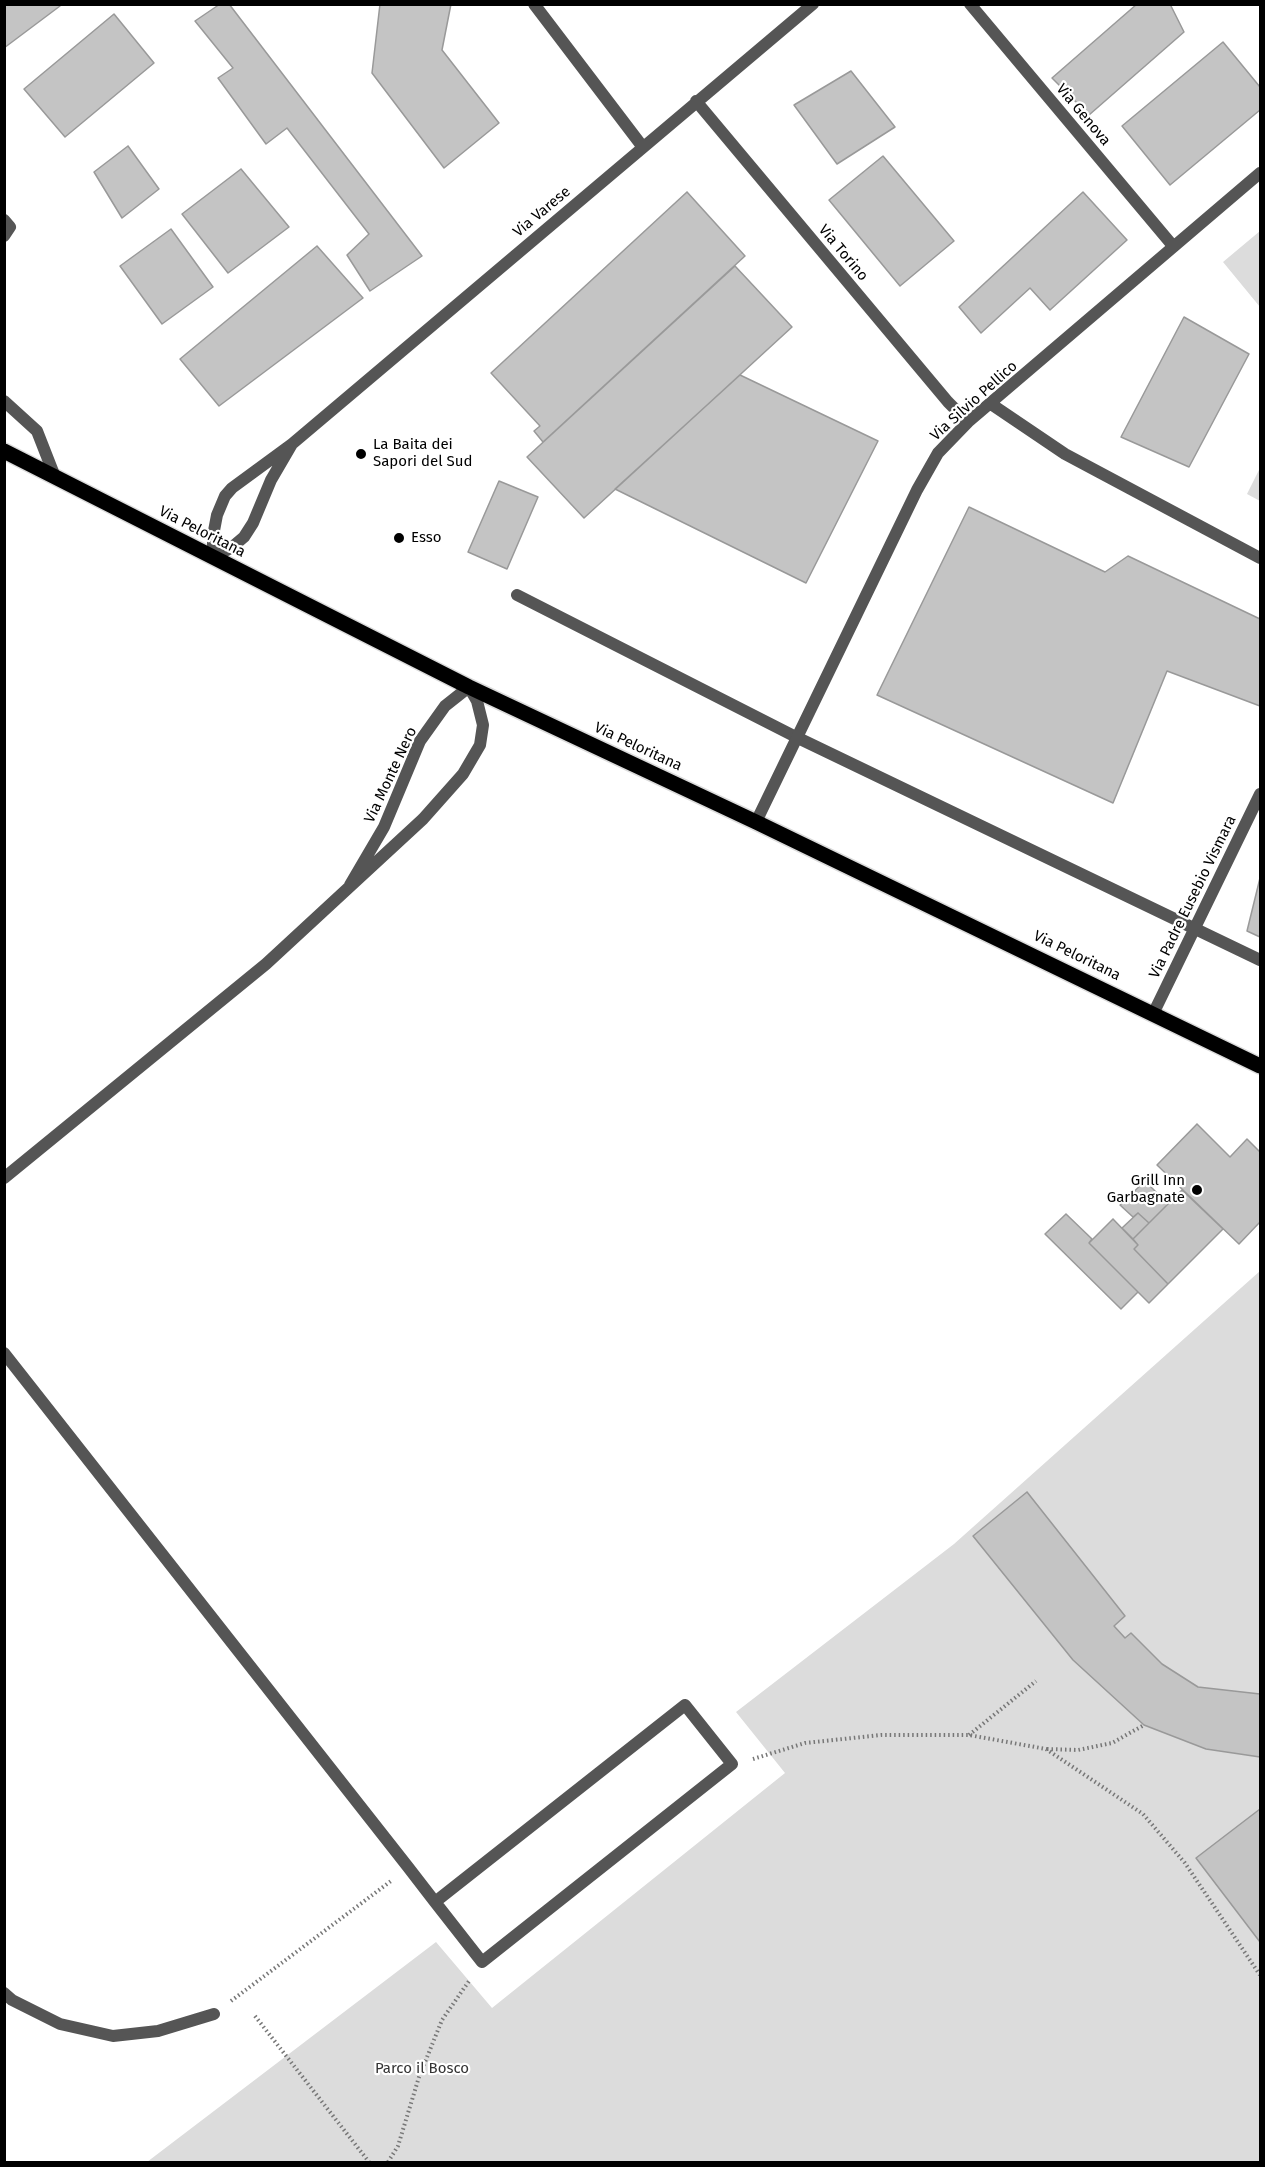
<!DOCTYPE html>
<html>
<head>
<meta charset="utf-8">
<style>
  body { margin:0 }
  #map { position:relative; width:1265px; height:2167px; overflow:hidden; background:#fff; font-family:"Fira Sans",sans-serif }
  canvas { display:block }
  .frame { position:absolute; inset:0; border:6px solid #000; pointer-events:none }
</style>
</head>
<body>
<div id="map">
<canvas width="1265" height="2167"></canvas>
<div class="frame"></div>
</div>
<script>
const ctx = document.querySelector('canvas').getContext('2d');
ctx.lineJoin = 'round';
function fillPath(path, color) {
  ctx.fillStyle = color;
  ctx.fill(path, 'evenodd');
}
function poly(rows) {
  const path = new Path2D();
  for (const r of rows) {
    path.moveTo(r[0], r[1]);
    for (let i = 2; i < r.length; i += 2) path.lineTo(r[i], r[i + 1]);
  }
  return path;
}
function strokePath(path, color, width, dash) {
  ctx.strokeStyle = color;
  ctx.lineWidth = width;
  ctx.lineCap = dash ? 'butt' : 'round';
  ctx.setLineDash(dash || []);
  ctx.stroke(path);
}
function label(font, color, halo, rows, align = 'center') {
  ctx.font = font + ' "Fira Sans",sans-serif';
  ctx.lineWidth = 4.5;
  ctx.setLineDash([]);
  ctx.textBaseline = 'middle';
  ctx.strokeStyle = halo;
  ctx.fillStyle = color;
  for (const [text, x, y, turn = 0] of rows) {
    ctx.save();
    ctx.translate(x, y);
    ctx.rotate((+turn || 0) * Math.PI / 180);
    ctx.textAlign = isNaN(turn) ? turn : align;
    if (halo) ctx.strokeText(text, 0, 0);
    ctx.fillText(text, 0, 0);
    ctx.restore();
  }
}
const green = poly([
  [1260,231,1260,307,1223,262],
  [1260,468,1260,501,1247,494],
  [1260,1271,1260,2162,147,2162,436,1942,492,2008,785,1773,736,1712,954,1544]
]);
const building = poly([
  [4,4,59,4,60,6,4,48,4,4],
  [220,4,229,4,422,256,370,291,347,255,369,234,287,128,266,144,218,78,233,68,195,21,220,4],
  [380,4,451,4,442,50,499,123,444,168,372,73,380,4],
  [1137,4,1170,4,1184,32,1089,115,1052,78,1137,4],
  [114,14,154,63,65,137,24,89,114,14],
  [1223,42,1260,87,1260,110,1170,185,1122,126,1223,42],
  [851,71,895,127,837,164,794,105,851,71],
  [128,146,159,189,122,218,94,172,128,146],
  [883,156,954,241,900,286,829,200,883,156],
  [241,169,289,227,228,273,182,214,241,169],
  [687,192,745,256,543,442,534,431,540,426,491,373,687,192],
  [1083,192,1127,240,1050,310,1030,288,981,333,959,307,1083,192],
  [171,229,213,287,162,324,120,266,171,229],
  [317,246,363,298,219,406,180,359,317,246],
  [735,266,792,327,584,518,527,457,735,266],
  [1184,317,1249,354,1189,467,1121,437,1184,317],
  [740,375,878,441,806,583,615,489,740,375],
  [499,481,538,497,507,569,468,552,499,481],
  [969,507,1105,572,1128,556,1260,619,1260,706,1167,671,1113,803,877,695,969,507],
  [1260,878,1260,937,1247,931,1260,878],
  [1197,1124,1230,1157,1247,1139,1260,1152,1260,1222,1239,1244,1157,1165,1197,1124],
  [1145,1181,1168,1204,1149,1223,1138,1213,1133,1217,1120,1205,1145,1181],
  [1182,1190,1223,1229,1168,1284,1134,1249,1138,1245,1133,1239,1182,1190],
  [1138,1213,1149,1223,1133,1239,1122,1228,1138,1213],
  [1066,1214,1092,1239,1089,1243,1138,1292,1121,1309,1045,1234,1066,1214],
  [1113,1219,1138,1245,1134,1249,1168,1284,1149,1303,1089,1243,1113,1219],
  [1027,1492,1125,1616,1114,1626,1125,1638,1131,1633,1162,1664,1198,1687,1260,1694,1260,1757,1206,1749,1144,1725,1073,1660,973,1536,1027,1492],
  [1260,1809,1260,1942,1196,1858,1260,1809]
]);
const path = poly([
  [969,1735,1036,1681],
  [1047,1749,1078,1750,1112,1743,1144,1725],
  [753,1759,805,1743,881,1735,969,1735,1046,1749,1143,1814,1185,1863,1260,1975],
  [231,2001,391,1881],
  [255,2016,369,2162],
  [388,2162,398,2146,419,2077,442,2020,469,1981]
]);
const service = poly([
  [4,220,10,227,4,236],
  [4,401,37,431,55,477],
  [517,595,796,737,1260,960],
  [4,1353,408,1867,435,1902,482,1962,732,1764,685,1705,435,1902],
  [4,1993,12,2000,60,2024,113,2036,158,2031,214,2014]
]);
const minor = poly([
  [534,4,642,146],
  [970,4,1173,246],
  [696,101,948,402,968,422],
  [991,404,1065,454,1260,558],
  [292,444,271,480,253,523,244,537,231,548,213,557,213,536,217,515,225,496,232,488,292,444,813,4],
  [756,822,917,490,938,453,968,422,1260,173],
  [1154,1012,1260,794]
]);
const tertiary = poly([
  [4,1178,266,964,423,819,463,774,480,745,483,725,477,701,469,687,445,706,420,741,384,827,350,885]
]);
const primary = poly([
  [4,451,469,687,756,822,1260,1066]
]);
const markers = [
  [361,454,6,"#000"],
  [399,538,6,"#000"],
  [1197,1190,6,"#000"]
];
const streetNames = [
  ["Via Genova",1083,115,50],
  ["Via Varese",542,212,-40],
  ["Via Torino",843,253,50],
  ["Via Silvio Pellico",974,401,-42],
  ["Via Peloritana",202,532,27],
  ["Via Peloritana",638,747,25],
  ["Via Monte Nero",391,775,-65],
  ["Via Padre Eusebio Vismara",1193,897,-64],
  ["Via Peloritana",1077,956,26]
];
const poiNames = [
  ["La Baita dei",373,445],
  ["Sapori del Sud",373,462],
  ["Esso",411,538],
  ["Grill Inn",1185,1181,"right"],
  ["Garbagnate",1185,1198,"right"]
];
const parkNames = [
  ["Parco il Bosco",422,2069]
];
fillPath(green, '#dcdcdc');
fillPath(building, '#c4c4c4');
strokePath(building, '#999', 1.5);
strokePath(primary, '#dbdbdb', 18);
strokePath(path, '#777', 4, [1.5, 3]);
strokePath(service, '#555', 12);
strokePath(minor, '#555', 12);
strokePath(tertiary, '#555', 12);
strokePath(primary, '#000', 15);
for (const [x, y, r, color] of markers) {
  const dot = new Path2D();
  dot.arc(x, y, r, 0, 2 * Math.PI);
  ctx.fillStyle = color;
  ctx.fill(dot);
  strokePath(dot, '#fff', 2);
}
label('15px', '#000', '#fff', streetNames);
label('15px', '#000', '#fff', poiNames, 'left');
label('15px', '#333', '#fff', parkNames);
</script>
</body>
</html>
